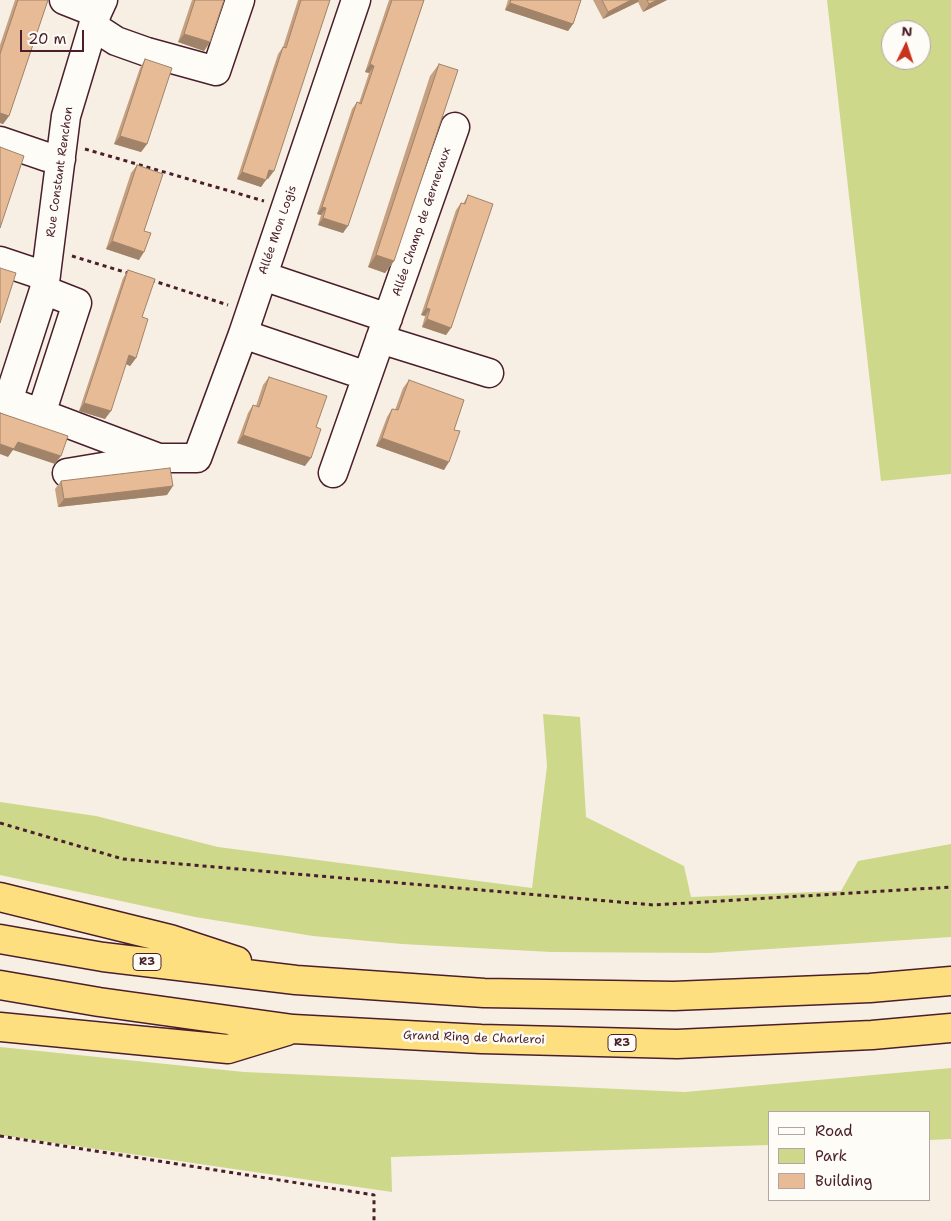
<!DOCTYPE html>
<html>
<head>
<meta charset="utf-8">
<style>
  body { margin:0 }
  #map { position:relative; width:951px; height:1221px; overflow:hidden; background:#f8efe4; font-family:"Shantell Sans",sans-serif }
  canvas { display:block }
  .legend { position:absolute; left:768px; top:1111px; width:162px; height:90px; box-sizing:border-box; background:#fdfcf7; border:1px solid #b5a4a5; margin:0; padding:6px 9px; list-style:none; font-size:15px; color:#4a1f2b }
  .legend li { display:flex; align-items:center; gap:10px; height:25px }
  .legend b { width:25px; border:1px solid #b5a4a5 }
  .north { position:absolute; left:881px; top:20px; width:50px; height:50px; box-sizing:border-box; background:#fdfcf7; border:1px solid #b5a4a5; border-radius:50%; rotate:4deg; font-size:14px; font-weight:700; line-height:20px; text-align:center; color:#4a1f2b }
  .north::after { content:''; display:block; margin:auto; width:18px; height:22px; background:#c8321e; clip-path:polygon(50% 0,100% 100%,50% 72%,0 100%) }
  .scale { position:absolute; left:20px; top:30px; width:64px; height:22px; box-sizing:border-box; border:2px solid #4a1f2b; border-top:0; padding-left:6px; font-size:15px; line-height:18px; white-space:nowrap; color:#4a1f2b; -webkit-text-stroke:4px #fdfcf7; paint-order:stroke }
</style>
</head>
<body>
<div id="map">
<canvas width="951" height="1221"></canvas>
<ul class="legend">
<li><b style="height:6px;background:#fdfcf7"></b>Road</li>
<li><b style="height:14px;background:#cdd88b"></b>Park</li>
<li><b style="height:14px;background:#e6bb96"></b>Building</li>
</ul>
<div class="north">N</div>
<div class="scale">20 m</div>
</div>
<script>
const ctx = document.querySelector('canvas').getContext('2d');
ctx.lineJoin = 'round';
function fillPath(path, color) {
  ctx.fillStyle = color;
  ctx.fill(path, 'evenodd');
}
function poly(rows) {
  const path = new Path2D();
  for (const r of rows) {
    path.moveTo(r[0], r[1]);
    for (let i = 2; i < r.length; i += 2) path.lineTo(r[i], r[i + 1]);
  }
  return path;
}
function strokePath(path, color, width, dash) {
  ctx.strokeStyle = color;
  ctx.lineWidth = width;
  ctx.lineCap = dash ? 'butt' : 'round';
  ctx.setLineDash(dash || []);
  ctx.stroke(path);
}
function label(font, color, halo, rows, align = 'center') {
  ctx.font = font + ' "Shantell Sans",sans-serif';
  ctx.lineWidth = 5;
  ctx.setLineDash([]);
  ctx.textBaseline = 'middle';
  ctx.strokeStyle = halo;
  ctx.fillStyle = color;
  for (const [text, x, y, turn = 0] of rows) {
    ctx.save();
    ctx.translate(x, y);
    ctx.rotate((+turn || 0) * Math.PI / 180);
    ctx.textAlign = isNaN(turn) ? turn : align;
    if (halo) ctx.strokeText(text, 0, 0);
    ctx.fillText(text, 0, 0);
    ctx.restore();
  }
}
const green = poly([
  [827,0,951,0,951,474,881,481],
  [891,30,921,30,921,60,891,60],
  [543,714,580,717,586,817,684,866,691,897,841,891,858,861,951,844,951,937,709,953,551,952,402,944,313,936,195,917,0,875,0,802,96,816,218,847,532,888,547,766],
  [0,1047,244,1072,685,1092,951,1068,951,1139,930,1140,930,1112,770,1112,770,1145,391,1157,392,1192,0,1135]
]);
const path = poly([
  [85,149,264,201],
  [72,256,131,274],
  [151,280,228,305],
  [0,823,123,859,654,905,951,887],
  [0,1136,374,1195,374,1221]
]);
const minor = poly([
  [64,0,97,13],
  [103,0,97,13,66,116,44,290,8,401,159,458,197,458,243,334,356,0],
  [93,26,116,41,147,52,216,71,240,0],
  [0,141,47,157,61,159],
  [0,261,33,272,46,275],
  [263,276,388,318],
  [243,334,367,376],
  [380,339,489,373],
  [41,414,77,303,44,290],
  [67,473,157,458],
  [333,473,455,127]
]);
const highway = poly([
  [0,897,170,939,237,961],
  [0,939,103,957,296,980,484,993,674,996,870,988,951,981],
  [0,985,99,1002,293,1029,481,1039,677,1044,872,1035,951,1028],
  [0,1027,228,1049,287,1031]
]);
const wall = poly([
  [15,0,48,0,9,116,3,124,0,123,0,45],
  [192,0,224,0,210,42,204,51,178,42],
  [298,0,330,0,268,179,267,178,261,187,237,179,278,54,283,47],
  [389,0,424,0,343,233,318,225,321,215,317,214,352,109,357,102,359,103,369,73,365,72],
  [508,0,581,0,573,24,568,31,505,10],
  [593,0,667,0,643,12,638,2,603,19],
  [145,59,147,144,141,152,114,144,140,68],
  [439,64,394,261,385,273,368,267,430,76],
  [137,165,144,231,139,260,106,249,131,173],
  [468,195,451,328,446,335,422,327,425,316,421,315,456,210,461,203,463,204],
  [128,270,142,317,136,358,130,366,126,364,105,419,79,411,123,278],
  [269,377,316,427,305,466,237,443,248,413,253,405,256,406,263,385],
  [409,380,454,430,444,470,376,446,387,417,392,409,395,410,403,388],
  [61,481,167,495,58,507,55,489]
]);
const shadedWall = poly([
  [631,0,639,0,638,2,603,19,608,12],
  [657,0,667,0,643,12,649,4],
  [510,3,573,24,568,31,505,10],
  [184,34,210,42,204,51,178,42],
  [370,64,374,66,369,73,365,72],
  [0,113,9,116,3,124,0,123],
  [120,136,147,144,141,152,114,144],
  [269,170,274,171,268,179,264,177],
  [242,172,266,180,261,187,237,179],
  [322,207,326,208,321,215,317,214],
  [323,218,348,226,343,233,318,225],
  [112,241,144,252,139,260,106,249],
  [376,255,394,261,385,273,368,267],
  [426,308,430,309,425,316,421,315],
  [427,319,451,328,446,335,422,327],
  [129,355,136,358,130,366,124,363],
  [84,403,111,411,105,419,79,411],
  [243,435,311,458,305,466,237,443],
  [382,438,449,462,444,470,376,446],
  [18,442,61,456,55,464,13,450,8,457,0,454,0,444],
  [173,486,167,495,58,507,64,499]
]);
const building = poly([
  [18,0,48,0,9,116,0,113,0,54,18,0],
  [195,0,224,0,210,42,184,34,195,0],
  [301,0,330,0,274,171,269,170,266,180,242,172,283,47,286,48,301,0],
  [392,0,424,0,348,226,323,218,326,208,322,207,357,102,361,104,374,66,370,64,392,0],
  [511,0,581,0,573,24,510,3,511,0],
  [602,0,631,0,608,12,602,0],
  [647,0,657,0,649,4,647,0],
  [145,59,172,68,147,144,120,136,145,59],
  [439,64,458,70,394,261,376,255,439,64],
  [0,147,24,156,0,228,0,147],
  [137,165,163,174,144,231,151,233,144,252,112,241,137,165],
  [468,195,493,204,451,328,427,319,430,309,426,308,461,203,465,204,468,195],
  [0,268,16,273,0,323,0,268],
  [128,270,155,279,142,317,148,319,136,358,129,355,111,411,84,403,128,270],
  [269,377,327,396,316,427,321,429,311,458,243,435,253,405,259,407,269,377],
  [409,380,464,400,454,430,460,431,449,462,382,438,392,409,398,410,409,380],
  [0,413,68,436,61,456,18,442,14,449,0,444,0,413],
  [170,468,173,486,64,499,61,481,170,468]
]);
const shields = [
  [147,962,28],
  [622,1043,28]
];
const shieldNames = [
  ["R3",147,962],
  ["R3",622,1043]
];
const streetNames = [
  ["Rue Constant Renchon",60,172,-82],
  ["Allée Champ de Gernevaux",422,222,-71],
  ["Allée Mon Logis",278,230,-71],
  ["Grand Ring de Charleroi",474,1038,2]
];
fillPath(green, '#cdd88b');
strokePath(minor, '#4a1f2b', 31);
strokePath(highway, '#4a1f2b', 31);
strokePath(path, '#4a1f2b', 3, [4, 4]);
strokePath(minor, '#fdfcf7', 28);
strokePath(highway, '#fedf80', 28);
fillPath(wall, '#c6a181');
fillPath(shadedWall, '#a18369');
fillPath(building, '#e6bb96');
strokePath(building, '#a18369', 1);
for (const [x, y, w] of shields) {
  const box = new Path2D();
  box.roundRect(x - w / 2, y - 8.5, w, 17, 4);
  ctx.fillStyle = '#fdfcf7';
  ctx.fill(box);
  strokePath(box, '#4a1f2b', 1);
}
label('bold 11px', '#4a1f2b', null, shieldNames);
label('12px', '#4a1f2b', '#fdfcf7', streetNames);
</script>
</body>
</html>
